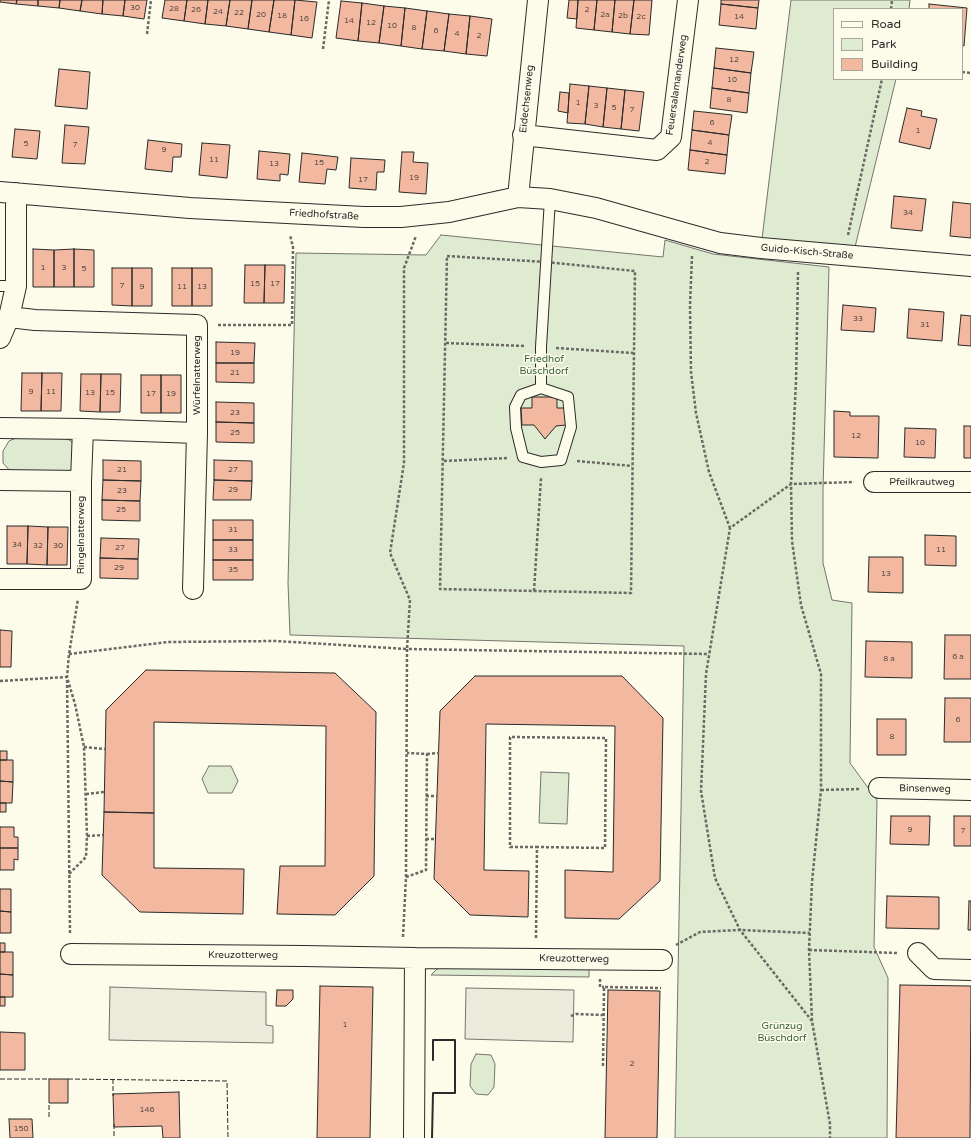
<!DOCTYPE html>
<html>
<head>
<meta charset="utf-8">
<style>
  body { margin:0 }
  #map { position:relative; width:971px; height:1138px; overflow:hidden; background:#fdfbea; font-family:"Varela Round",sans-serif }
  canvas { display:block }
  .legend { position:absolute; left:833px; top:8px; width:130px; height:72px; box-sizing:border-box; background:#fdfbea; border:1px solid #a9a89e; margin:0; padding:5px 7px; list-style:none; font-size:12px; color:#2b2b2b }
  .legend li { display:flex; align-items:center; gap:8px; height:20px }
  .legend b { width:20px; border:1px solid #a9a89e }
</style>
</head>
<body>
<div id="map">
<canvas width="971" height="1138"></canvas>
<ul class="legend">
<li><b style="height:5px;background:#fdfbea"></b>Road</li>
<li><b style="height:11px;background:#deebd1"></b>Park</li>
<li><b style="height:11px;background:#f2b8a0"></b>Building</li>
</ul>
</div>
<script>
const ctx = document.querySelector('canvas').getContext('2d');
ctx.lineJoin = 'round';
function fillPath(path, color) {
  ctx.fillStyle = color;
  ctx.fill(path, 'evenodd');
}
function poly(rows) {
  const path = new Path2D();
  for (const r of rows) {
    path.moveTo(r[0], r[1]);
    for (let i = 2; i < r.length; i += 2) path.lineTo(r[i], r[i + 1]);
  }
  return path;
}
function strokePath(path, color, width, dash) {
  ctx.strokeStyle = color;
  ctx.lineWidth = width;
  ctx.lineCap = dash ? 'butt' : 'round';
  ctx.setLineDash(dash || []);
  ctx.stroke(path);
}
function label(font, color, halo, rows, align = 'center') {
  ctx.font = font + ' "Varela Round",sans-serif';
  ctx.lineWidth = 3;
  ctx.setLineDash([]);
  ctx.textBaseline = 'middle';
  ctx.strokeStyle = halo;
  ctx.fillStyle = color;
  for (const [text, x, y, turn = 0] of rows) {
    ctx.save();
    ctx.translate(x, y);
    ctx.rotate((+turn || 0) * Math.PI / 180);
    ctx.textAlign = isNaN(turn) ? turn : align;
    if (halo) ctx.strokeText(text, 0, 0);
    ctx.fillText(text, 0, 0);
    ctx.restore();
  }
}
const green = poly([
  [791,0,910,0,909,9,834,9,834,79,896,79,855,247,761,247,791,0],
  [441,235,663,257,665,240,713,254,829,267,823,490,823,563,832,600,852,603,850,763,877,800,874,947,888,978,887,1138,675,1138,684,646,290,635,288,583,296,253,426,255,441,235],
  [57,434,71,441,77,449,77,462,69,472,11,472,3,463,3,451,9,441,23,435,57,434],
  [209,766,231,766,238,781,232,793,208,793,202,779,209,766],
  [541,772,569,773,567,824,539,823,541,772],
  [447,967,589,969,589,977,431,975,437,969,447,967],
  [476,1054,491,1055,495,1064,494,1087,488,1095,476,1094,470,1086,471,1064,476,1054]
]);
const parking = poly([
  [110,987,266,992,266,1025,273,1026,273,1043,109,1040,110,987],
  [466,988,574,990,573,1042,465,1039,466,988]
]);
const building = poly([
  [0,0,17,0,16,4,0,2,0,0],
  [17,0,38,0,38,6,16,4,17,0],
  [38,0,60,0,59,8,38,6,38,0],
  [60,0,82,0,80,11,59,8,60,0],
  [82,0,103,0,102,14,80,11,82,0],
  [103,0,125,0,123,16,102,14,103,0],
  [125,0,147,0,144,19,123,16,125,0],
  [165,0,187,0,184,21,162,18,165,0],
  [187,0,208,0,205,24,184,21,187,0],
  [208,0,230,0,226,26,205,24,208,0],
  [230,0,252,0,248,29,226,26,230,0],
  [252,0,274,0,269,32,248,29,252,0],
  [274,0,295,0,291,35,269,32,274,0],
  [295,0,317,2,312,38,291,35,295,0],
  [569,0,578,0,577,19,567,18,569,0],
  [578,0,597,0,594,30,576,28,578,0],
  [597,0,615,0,612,32,594,30,597,0],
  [615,0,634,0,630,34,612,32,615,0],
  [634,0,652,0,649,35,630,34,634,0],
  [721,0,759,0,758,8,721,4,721,0],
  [341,1,362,3,358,41,336,38,341,1],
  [362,3,384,6,379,43,358,41,362,3],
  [721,4,758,8,756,29,719,25,721,4],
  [929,4,967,8,964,46,962,45,962,9,929,9,929,4],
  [384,6,405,8,401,46,379,43,384,6],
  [405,8,427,11,422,49,401,46,405,8],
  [427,11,449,14,444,51,422,49,427,11],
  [449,14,470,16,466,54,444,51,449,14],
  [470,16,492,19,487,56,466,54,470,16],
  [716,48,754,52,751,73,714,68,716,48],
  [714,68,751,73,749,93,712,88,714,68],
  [59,69,90,72,87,109,55,106,59,69],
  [570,84,589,86,585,124,567,123,570,84],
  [589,86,607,88,603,127,585,124,589,86],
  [607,88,625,90,621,129,603,127,607,88],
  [712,88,749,93,747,113,710,108,712,88],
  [625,90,644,92,639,131,621,129,625,90],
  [560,92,569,93,568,113,558,111,560,92],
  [907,108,922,111,921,116,937,119,930,149,899,142,907,108],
  [694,111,732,115,729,135,692,130,694,111],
  [65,125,89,127,85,164,62,163,65,125],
  [15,129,40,131,37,159,12,157,15,129],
  [692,130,729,135,727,155,690,150,692,130],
  [148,140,182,144,181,157,173,157,172,172,145,169,148,140],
  [202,143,230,145,227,178,199,175,202,143],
  [690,150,727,155,725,174,688,170,690,150],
  [259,151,290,154,288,175,280,174,280,181,257,179,259,151],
  [402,152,414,152,413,162,428,163,426,194,399,192,402,152],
  [302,153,338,157,336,170,327,169,325,184,299,182,302,153],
  [351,158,385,160,384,172,377,172,376,190,349,188,351,158],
  [894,196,926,199,922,231,891,228,894,196],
  [953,202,971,204,971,238,950,236,953,202],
  [33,249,54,250,54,287,33,287,33,249],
  [74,249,74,287,54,287,54,250,74,249],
  [74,249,94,250,94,287,74,287,74,249],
  [245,265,265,265,264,303,244,303,245,265],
  [265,265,285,265,284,303,264,303,265,265],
  [112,268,132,268,132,306,112,305,112,268],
  [132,268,152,268,152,306,132,306,132,268],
  [172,268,192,268,192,306,172,306,172,268],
  [192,268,212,268,212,306,192,306,192,268],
  [843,305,876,308,874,332,841,330,843,305],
  [909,309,944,312,942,341,907,338,909,309],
  [961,315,971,316,971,346,958,345,961,315],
  [216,342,255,343,254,363,216,363,216,342],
  [216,363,254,363,254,383,216,382,216,363],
  [22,373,42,373,41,411,21,411,22,373],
  [42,373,62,373,61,411,41,411,42,373],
  [81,374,101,374,100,412,80,411,81,374],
  [101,374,121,374,120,412,100,412,101,374],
  [141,375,161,375,161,413,141,413,141,375],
  [161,375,181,375,181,413,161,413,161,375],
  [532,397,557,397,557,408,566,408,566,425,556,426,545,439,534,425,522,425,521,408,532,408,532,397],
  [216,402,254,403,254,423,216,422,216,402],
  [834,411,850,412,850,416,879,416,878,458,834,457,834,411],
  [216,422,254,423,254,443,216,442,216,422],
  [964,426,971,426,971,458,964,458,964,426],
  [905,428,936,429,935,458,904,457,905,428],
  [103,460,141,461,141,481,103,480,103,460],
  [214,460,252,461,252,481,214,480,214,460],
  [103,480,141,481,140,501,102,500,103,480],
  [214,480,252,481,251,500,213,500,214,480],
  [102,500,140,501,140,521,102,520,102,500],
  [213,520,253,520,253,540,213,540,213,520],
  [7,526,28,526,27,564,7,564,7,526],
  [28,526,48,527,47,565,27,564,28,526],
  [48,527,68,527,67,565,47,565,48,527],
  [925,535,956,536,956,566,925,565,925,535],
  [101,538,139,539,138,559,100,558,101,538],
  [213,540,253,540,253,560,213,560,213,540],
  [869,557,903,557,903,593,868,592,869,557],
  [100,558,138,559,138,579,100,578,100,558],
  [213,560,253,560,253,580,213,580,213,560],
  [0,630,12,631,11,667,0,667,0,630],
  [945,635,971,635,971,679,944,679,945,635],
  [866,641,912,642,912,678,865,677,866,641],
  [146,670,335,673,376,712,374,876,335,915,277,914,280,866,325,866,326,726,154,722,154,813,104,812,106,710,146,670],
  [475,676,622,676,663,718,660,881,619,919,565,918,565,870,613,872,615,726,486,724,484,870,529,871,528,917,470,915,434,879,440,711,475,676],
  [945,698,971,698,971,742,944,742,945,698],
  [877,719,906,719,906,755,877,755,877,719],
  [0,751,7,751,7,760,0,760,0,751],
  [0,760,13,760,13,782,0,781,0,760],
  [0,781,13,782,12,803,0,803,0,781],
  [0,803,6,803,6,812,0,812,0,803],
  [104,812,154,813,154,868,244,869,243,914,140,912,102,875,104,812],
  [891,816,930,816,929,845,890,844,891,816],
  [954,816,971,816,971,846,954,846,954,816],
  [0,827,14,827,14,837,18,837,18,848,0,848,0,827],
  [0,848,18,848,18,860,14,859,14,870,0,870,0,848],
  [0,889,11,889,11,912,0,911,0,889],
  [887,896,939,897,939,929,886,928,887,896],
  [969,901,971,901,971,930,968,930,969,901],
  [0,911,11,912,11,933,0,933,0,911],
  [0,943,5,943,5,952,0,952,0,943],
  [0,952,13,952,13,975,0,974,0,952],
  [0,974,13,975,13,997,0,997,0,974],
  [900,985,971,986,970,1138,896,1138,900,985],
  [320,986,373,987,370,1138,317,1138,320,986],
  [277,990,293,990,293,999,286,1006,276,1006,277,990],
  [608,990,660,991,657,1138,605,1138,608,990],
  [0,997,5,997,5,1006,0,1006,0,997],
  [0,1032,25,1033,25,1070,0,1070,0,1032],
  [49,1079,68,1079,68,1103,49,1103,49,1079],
  [179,1092,180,1138,163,1138,162,1126,114,1127,113,1094,179,1092],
  [9,1119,32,1119,33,1138,10,1138,9,1119]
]);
const path = poly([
  [891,9,892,0],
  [147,34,151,0],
  [323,49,329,0],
  [962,72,971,73],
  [848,235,882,79],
  [447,256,546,262,635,271,631,593,440,589,447,256],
  [692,256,690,305,691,372,696,413,709,472,730,528],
  [798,272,796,381,791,484,792,541,801,605,821,674,821,790,812,882,809,950,812,1021,830,1124,830,1138],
  [218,325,292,325,293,247,290,235],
  [446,343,525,346],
  [556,348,633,353],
  [444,461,507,458],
  [577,461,632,466],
  [534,591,541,478],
  [69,654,168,642,276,641,407,649,410,600,390,553,404,463,404,268,416,236],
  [0,681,67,677,75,704,84,747,87,836,86,857,69,874],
  [84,747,105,749],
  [427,754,439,753],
  [821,790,859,789],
  [86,794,104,792],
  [426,796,437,796],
  [87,836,103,835],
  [426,839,436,839],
  [406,877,426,870,427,754,407,753],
  [70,933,67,677,69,654,78,599],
  [403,937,406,877,407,649,709,654],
  [536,938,537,847,605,848,606,738,510,737,510,847,537,847],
  [676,945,700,932,740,930,810,933],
  [809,950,897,953],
  [600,979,600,987,604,987],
  [571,1016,576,1014,603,1015],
  [812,1021,740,930,715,878,701,791,706,674,730,528,791,484,854,482],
  [603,1066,604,987,661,988]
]);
const lane = poly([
  [0,286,16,286],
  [541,388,568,397,571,427,561,460,541,462,523,457,516,428,515,407,521,395,541,388,541,347,550,199]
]);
const street = poly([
  [523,135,657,150,671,137,688,0],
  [0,192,190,208,364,217,401,217,449,212,518,197,550,199,596,208,720,243,761,248,971,266],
  [518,197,538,0],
  [9,317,35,320,197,325,197,433,193,589],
  [0,338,9,317,16,286,16,193],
  [0,428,83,429,81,481,81,579,0,579],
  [83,429,197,433],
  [0,480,81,481],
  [874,482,971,482],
  [879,788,971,790],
  [918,953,934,969,971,970],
  [71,954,304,956,415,958],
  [414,1138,415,958,662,960]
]);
const fence = poly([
  [0,1079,49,1079],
  [68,1079,227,1081,228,1138],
  [113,1079,113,1096],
  [49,1117,49,1103],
  [114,1124,114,1138]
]);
const wall = poly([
  [432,1138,433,1093,455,1093,455,1040,433,1040,433,1060]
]);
const numberNames = [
  ["30",135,8],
  ["28",174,9],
  ["26",196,10],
  ["2",587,10],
  ["24",218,12],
  ["22",239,13],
  ["20",261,15],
  ["2a",605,15],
  ["18",282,16],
  ["2b",623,16],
  ["2c",641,17],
  ["14",739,17],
  ["16",304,19],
  ["14",349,21],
  ["12",371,23],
  ["10",392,26],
  ["8",414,28],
  ["6",436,31],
  ["4",457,34],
  ["2",479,36],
  ["12",734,60],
  ["10",732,80],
  ["8",729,100],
  ["1",578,103],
  ["3",596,106],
  ["5",614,108],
  ["7",632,110],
  ["6",712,123],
  ["1",918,131],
  ["4",710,143],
  ["5",26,144],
  ["7",75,145],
  ["9",164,150],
  ["11",214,160],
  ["2",707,162],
  ["15",319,163],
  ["13",274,164],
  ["19",414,178],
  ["17",363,180],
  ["34",908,213],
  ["1",43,268],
  ["3",64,268],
  ["5",84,269],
  ["15",255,284],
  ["17",275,284],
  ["7",122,286],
  ["9",142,287],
  ["11",182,287],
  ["13",202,287],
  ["33",858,319],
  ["31",925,325],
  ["19",235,353],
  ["21",235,373],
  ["9",31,392],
  ["11",51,392],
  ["13",90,393],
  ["15",110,393],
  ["17",151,394],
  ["19",171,394],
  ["23",235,413],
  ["25",235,433],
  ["12",856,436],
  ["10",920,443],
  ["21",122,470],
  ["27",233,470],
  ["29",233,490],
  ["23",122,491],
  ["25",121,510],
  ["31",233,530],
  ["34",17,545],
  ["32",38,546],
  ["30",58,546],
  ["27",120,548],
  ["33",233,550],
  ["11",941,550],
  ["29",119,568],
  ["35",233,570],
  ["13",886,574],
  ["6 a",958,657],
  ["8 a",889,659],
  ["6",958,720],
  ["8",892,737],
  ["9",910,830],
  ["7",963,831],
  ["1",345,1025],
  ["2",632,1064],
  ["146",147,1110],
  ["150",21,1129]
];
const streetNames = [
  ["Feuersalamanderweg",677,85,-82],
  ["Eidechsenweg",527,99,-84],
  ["Friedhofstraße",324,215,3],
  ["Guido-Kisch-Straße",807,252,5],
  ["Würfelnatterweg",197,375,-90],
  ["Pfeilkrautweg",922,482],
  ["Ringelnatterweg",81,535,-90],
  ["Binsenweg",925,789,1],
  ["Kreuzotterweg",243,955],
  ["Kreuzotterweg",574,959,1]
];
const parkNames = [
  ["Friedhof",544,359],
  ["Büschdorf",544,371],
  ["Grünzug",782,1026],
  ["Büschdorf",782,1038]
];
fillPath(green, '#deebd1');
strokePath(green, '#74746e', 1);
fillPath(parking, '#eceadb');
strokePath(parking, '#74746e', 1);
fillPath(building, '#f2b8a0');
strokePath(building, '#2b2b2b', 1);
strokePath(lane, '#2b2b2b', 12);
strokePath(street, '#2b2b2b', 22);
strokePath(path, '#6a6964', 2.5, [3, 2]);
strokePath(lane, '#fdfbea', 10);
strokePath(street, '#fdfbea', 20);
strokePath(fence, '#2b2b2b', 1, [5, 2]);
strokePath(wall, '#2b2b2b', 2);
label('8px', '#5d4e48', null, numberNames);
label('10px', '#2b2b2b', '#fdfbea', streetNames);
label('10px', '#34623c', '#fdfbea', parkNames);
</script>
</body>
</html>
